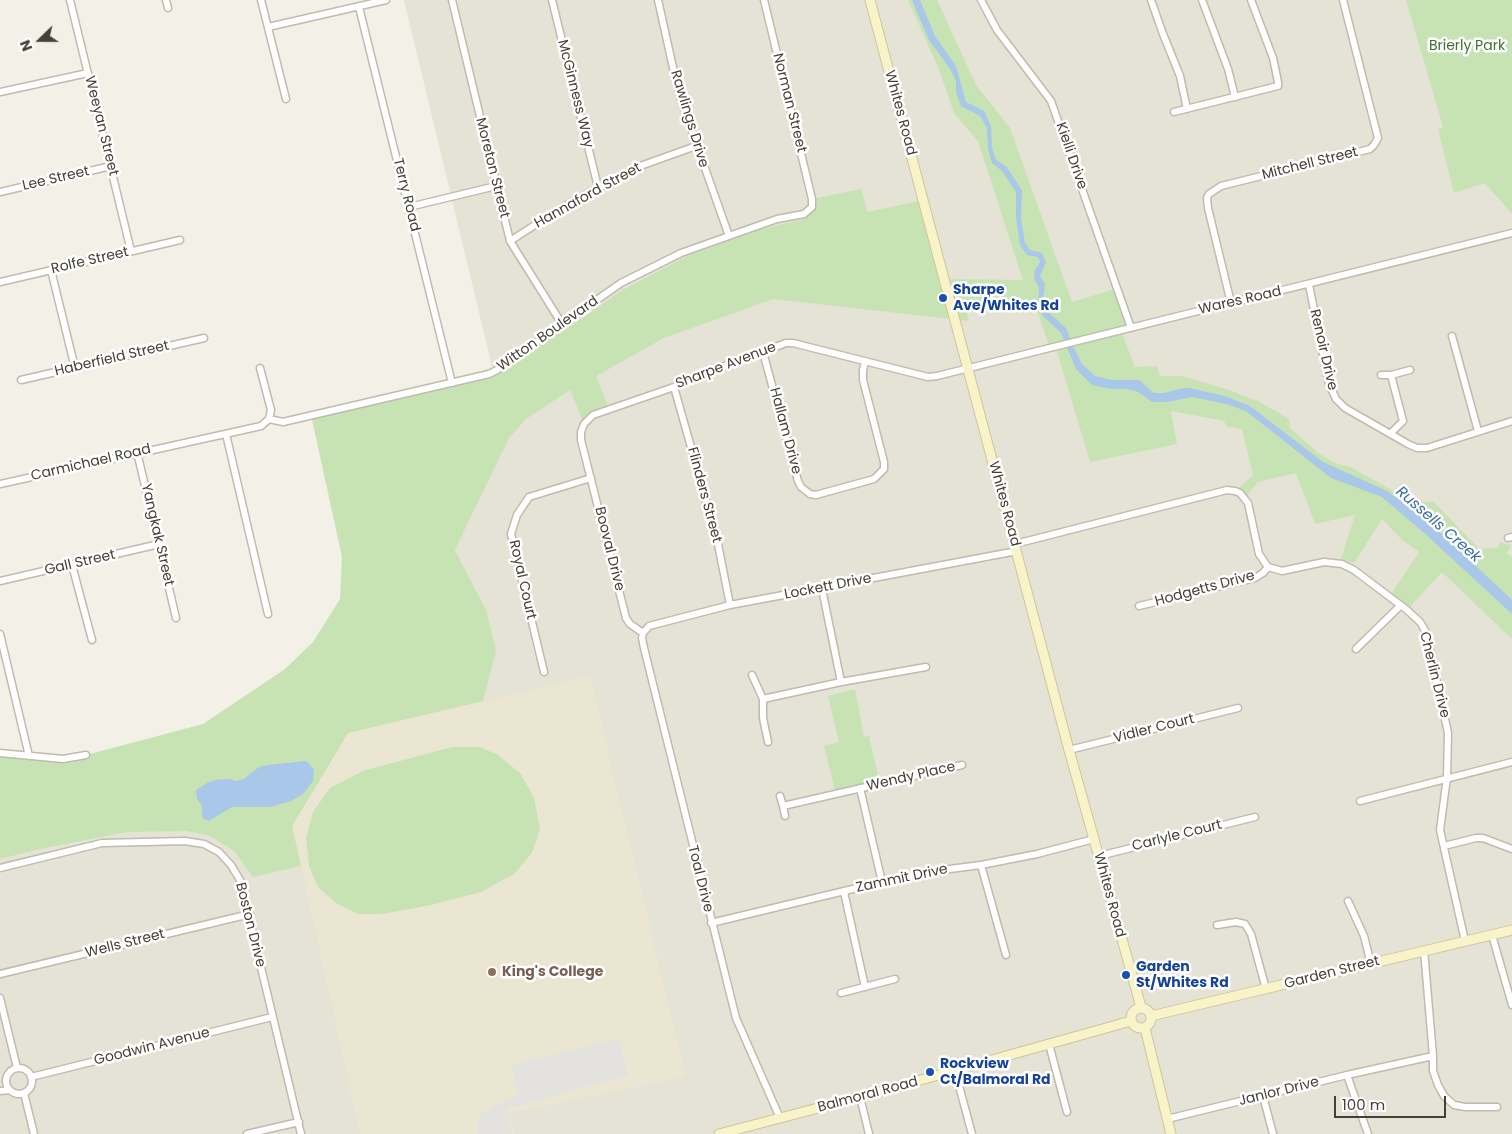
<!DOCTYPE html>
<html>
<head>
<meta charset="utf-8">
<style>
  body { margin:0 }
  #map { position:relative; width:1512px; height:1134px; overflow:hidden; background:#f2f0e7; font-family:Poppins,sans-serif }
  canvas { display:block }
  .north { position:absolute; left:15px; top:15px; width:50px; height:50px; -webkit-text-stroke:4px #fff; paint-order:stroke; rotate:248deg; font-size:14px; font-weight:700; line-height:20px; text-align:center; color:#444037 }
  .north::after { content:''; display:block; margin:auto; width:18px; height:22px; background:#444037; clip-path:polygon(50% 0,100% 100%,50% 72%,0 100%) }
  .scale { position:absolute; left:1334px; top:1096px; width:112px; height:22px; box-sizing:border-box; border:2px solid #444037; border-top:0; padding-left:6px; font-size:15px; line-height:18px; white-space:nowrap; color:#444037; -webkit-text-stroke:4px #fff; paint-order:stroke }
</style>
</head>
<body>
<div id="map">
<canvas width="1512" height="1134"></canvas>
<div class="north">N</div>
<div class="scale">100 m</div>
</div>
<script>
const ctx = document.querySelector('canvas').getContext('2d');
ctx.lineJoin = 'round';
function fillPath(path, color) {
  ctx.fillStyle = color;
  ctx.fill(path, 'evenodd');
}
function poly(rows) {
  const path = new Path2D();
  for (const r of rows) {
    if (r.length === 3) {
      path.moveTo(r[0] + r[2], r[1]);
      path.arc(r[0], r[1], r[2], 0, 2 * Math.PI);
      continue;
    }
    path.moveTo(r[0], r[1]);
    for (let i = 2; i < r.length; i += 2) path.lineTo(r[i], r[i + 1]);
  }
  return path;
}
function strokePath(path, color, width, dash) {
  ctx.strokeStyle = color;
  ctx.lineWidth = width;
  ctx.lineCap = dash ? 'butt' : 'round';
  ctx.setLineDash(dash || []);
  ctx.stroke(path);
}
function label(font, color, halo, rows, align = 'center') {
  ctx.font = font + ' Poppins,sans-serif';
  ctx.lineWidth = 5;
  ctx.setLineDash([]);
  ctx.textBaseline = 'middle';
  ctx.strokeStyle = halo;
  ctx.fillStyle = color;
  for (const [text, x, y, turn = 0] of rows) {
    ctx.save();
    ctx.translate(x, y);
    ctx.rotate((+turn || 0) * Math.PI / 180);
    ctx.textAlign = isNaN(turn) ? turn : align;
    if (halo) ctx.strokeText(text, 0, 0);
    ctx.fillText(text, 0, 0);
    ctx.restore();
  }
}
const residential = poly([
  [404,0,1512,0,1512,1134,0,1134,0,762,348,733,486,610,455,550,509,437]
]);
const education = poly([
  [590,676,686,1077,509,1113,514,1134,360,1134,292,826,348,733]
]);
const green = poly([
  [908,0,937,0,976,85,1010,128,1072,302,1115,289,1128,329,1121,331,1135,367,1157,366,1160,376,1182,376,1229,390,1258,401,1289,419,1290,428,1318,453,1337,464,1350,467,1412,501,1434,502,1479,549,1497,548,1500,542,1508,545,1512,544,1507,553,1512,557,1512,639,1444,574,1441,573,1407,610,1390,596,1419,552,1402,540,1382,519,1354,563,1341,559,1355,515,1315,524,1296,473,1258,482,1245,498,1235,491,1253,475,1242,429,1227,427,1224,421,1171,411,1177,444,1090,462,1056,348,1050,349,1038,313,1032,309,965,302,969,321,773,299,664,338,596,376,609,409,584,424,570,390,526,419,509,438,455,550,486,610,496,651,483,701,348,733,292,826,301,866,253,877,234,851,208,835,186,831,127,832,40,849,0,859,0,753,63,759,86,755,203,724,285,669,313,642,340,599,342,557,311,415,493,372,581,319,621,291,687,256,765,228,805,219,804,214,810,210,812,199,861,189,868,212,923,200,943,279,1023,280,978,141,954,113,938,67],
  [1406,0,1512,0,1512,214,1485,183,1454,193,1438,129,1443,127],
  [855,689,864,737,869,736,879,780,835,790,824,746,839,742,828,696],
  [452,747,480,747,498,755,521,774,534,798,540,829,532,853,514,874,481,892,431,905,382,914,358,914,336,903,318,887,309,866,306,839,313,812,330,788,363,771]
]);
const parking = poly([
  [619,1039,628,1076,527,1103,507,1110,512,1134,477,1134,477,1124,481,1114,497,1104,513,1099,518,1092,512,1065]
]);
const water = poly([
  [912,0,920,0,935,36,956,66,966,102,984,111,991,126,992,148,996,160,1006,166,1022,190,1021,218,1025,243,1030,250,1042,253,1046,262,1040,276,1045,284,1043,301,1048,312,1066,328,1072,344,1082,364,1095,376,1112,380,1139,380,1154,393,1164,393,1183,388,1189,388,1225,396,1250,406,1323,462,1387,491,1428,521,1512,600,1512,614,1423,532,1382,497,1331,478,1246,411,1226,404,1192,397,1168,402,1152,402,1138,392,1127,389,1111,389,1092,385,1076,369,1061,333,1043,316,1038,304,1039,287,1034,279,1035,270,1040,262,1038,257,1027,255,1020,245,1016,218,1016,192,1002,171,992,163,988,149,987,128,980,116,961,106,956,92,956,81,950,69,929,40],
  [306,761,314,769,313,781,303,794,291,801,271,807,232,807,209,821,202,818,202,806,197,799,196,790,207,783,215,780,228,779,237,781,244,779,259,767,268,765]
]);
const street = poly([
  [70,0,131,251],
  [166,0,168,8],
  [261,0,286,99],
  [452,0,510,241,562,324],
  [552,0,598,187],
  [658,0,674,72,683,106,729,236],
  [981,0,997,30,1051,101,1131,328],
  [1151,0,1163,34,1180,76,1187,109],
  [1202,0,1228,69,1235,97],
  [359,7,452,383],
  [268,27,386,0],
  [0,92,88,73],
  [1174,112,1278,86,1278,82,1273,58,1251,0],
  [0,192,111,166],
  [409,207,496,186],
  [510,241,563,207,603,185,643,165,696,146],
  [51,270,75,368],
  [0,282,180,240],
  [1309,285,1329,384,1336,399,1345,408,1408,444,1417,448,1427,448,1512,421],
  [1231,303,1208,208,1207,198,1209,194,1221,186,1370,149,1374,145,1378,138,1343,0],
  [1452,336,1478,431],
  [763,352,798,481,801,487,810,494,816,495,874,479,884,469,884,462,863,380,863,370,865,362],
  [260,368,271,410,269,419],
  [1381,375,1391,375,1410,370],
  [21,380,204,338],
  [674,387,717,539,730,605],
  [1391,433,1403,421,1391,375],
  [226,434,268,614],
  [137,452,176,618],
  [0,484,261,426,269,419,283,422,489,374,497,370,621,283,681,253,777,219,804,214,812,207,812,199,764,0],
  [1508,538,1512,537],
  [1015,544,1227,490,1235,491,1240,493,1248,503,1259,554,1268,567,1282,571,1324,562,1342,564,1354,570,1407,610,1420,622,1426,632,1448,733,1447,777,1440,830,1465,941],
  [72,565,92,640],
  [0,581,159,544],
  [1139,606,1255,578,1263,573,1268,567],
  [643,633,630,624,626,618,581,440,581,432,584,424,593,415,674,387,684,381,786,343,793,343,928,377,937,376,1512,233],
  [643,633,642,638,644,648,736,1018,780,1118],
  [643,633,649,626,730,605,1017,551],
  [0,634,29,756],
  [1356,649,1401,605],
  [544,672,511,534,517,515,529,497,591,478],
  [752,675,763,699,763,718,768,742],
  [841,682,926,667],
  [763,699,841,682,822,589],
  [1069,750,1238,708],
  [0,753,63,759,86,755],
  [860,788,882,882],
  [780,796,783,806,962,765],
  [1360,801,1512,762],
  [783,806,785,816],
  [1444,846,1476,838,1483,838,1512,849],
  [1099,856,1255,817],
  [981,865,1006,955],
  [0,868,102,843,185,841,204,844,219,852,231,865,240,880,301,1134],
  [844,892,865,987],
  [1348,901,1364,936,1371,964],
  [711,923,882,882,934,871,981,865,1037,854,1094,839],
  [1217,925,1236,922,1245,924,1251,934,1266,989],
  [1492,935,1512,1005],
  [0,974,250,914],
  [841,993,895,979],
  [0,998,17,1068],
  [1049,1044,1067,1112],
  [1433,1056,1433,1071,1438,1085,1444,1096,1454,1105,1465,1107,1497,1107],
  [19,1081,13],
  [955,1071,972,1134],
  [1347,1075,1368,1134],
  [31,1077,272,1017],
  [0,1091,10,1090],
  [24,1093,34,1134],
  [1263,1096,1273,1134],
  [860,1097,869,1134],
  [1167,1119,1347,1075,1433,1056,1424,950],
  [247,1134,299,1122]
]);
const secondary = poly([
  [870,0,1069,750,1141,1007],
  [1141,1018,10],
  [1151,1016,1512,930],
  [1145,1028,1171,1134],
  [719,1134,860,1097,1131,1021]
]);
const markers = [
  [943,298,5,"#1a4fb4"],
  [492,972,5,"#8d6e63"],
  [1126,975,5,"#1a4fb4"],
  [930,1072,5,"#1a4fb4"]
];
const parkNames = [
  ["Brierly Park",1467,46]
];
const streetNames = [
  ["McGinness Way",575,94,76],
  ["Norman Street",789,103,76],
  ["Whites Road",900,113,75],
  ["Rawlings Drive",689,119,73],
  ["Weeyan Street",101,126,76],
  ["Kielli Drive",1071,156,71],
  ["Mitchell Street",1310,164,-14],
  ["Moreton Street",492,168,76],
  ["Lee Street",56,179,-13],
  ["Terry Road",406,195,76],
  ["Hannaford Street",588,196,-29],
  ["Rolfe Street",90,261,-13],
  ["Wares Road",1240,301,-13],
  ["Witton Boulevard",548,334,-35],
  ["Renoir Drive",1323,350,77],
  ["Haberfield Street",112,359,-13],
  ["Sharpe Avenue",726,366,-21],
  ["Hallam Drive",785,431,75],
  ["Carmichael Road",91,463,-13],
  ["Flinders Street",704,495,75],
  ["Whites Road",1004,504,75],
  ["Yangkak Street",157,535,77],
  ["Booval Drive",609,549,76],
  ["Gall Street",80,563,-13],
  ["Royal Court",522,580,77],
  ["Lockett Drive",828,587,-11],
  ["Hodgetts Drive",1205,589,-15],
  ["Cherlin Drive",1434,675,76],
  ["Vidler Court",1154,729,-14],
  ["Wendy Place",911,777,-13],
  ["Carlyle Court",1177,836,-14],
  ["Toal Drive",700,879,76],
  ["Zammit Drive",902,879,-12],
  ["Whites Road",1109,895,75],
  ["Boston Drive",250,925,76],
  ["Wells Street",125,944,-14],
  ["Garden Street",1332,973,-14],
  ["Goodwin Avenue",152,1047,-14],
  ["Janlor Drive",1279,1092,-14],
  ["Balmoral Road",868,1095,-15]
];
const transitNames = [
  ["Sharpe",953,290],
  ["Ave/Whites Rd",953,306],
  ["Garden",1136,967],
  ["St/Whites Rd",1136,983],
  ["Rockview",940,1064],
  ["Ct/Balmoral Rd",940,1080]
];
const educationNames = [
  ["King's College",502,972]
];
const waterNames = [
  ["Russells Creek",1438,525,41]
];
fillPath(residential, '#e5e2d6');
fillPath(education, '#eae6d2');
fillPath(green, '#c8e3b3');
fillPath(parking, '#e3e2df');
fillPath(water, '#a9c7e9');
strokePath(street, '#bfbbad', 9);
strokePath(secondary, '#cec69a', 11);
strokePath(street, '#fff', 6);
strokePath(secondary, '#f9f3c9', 9);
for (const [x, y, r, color] of markers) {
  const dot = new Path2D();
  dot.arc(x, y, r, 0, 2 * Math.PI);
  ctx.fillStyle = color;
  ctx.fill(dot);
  strokePath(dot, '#fff', 2);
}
label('14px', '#41712f', '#fff', parkNames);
label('14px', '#444037', '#fff', streetNames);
label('bold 14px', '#164399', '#fff', transitNames, 'left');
label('bold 14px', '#785e54', '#fff', educationNames, 'left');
label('italic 15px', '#3a6ca6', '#fff', waterNames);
</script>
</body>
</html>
